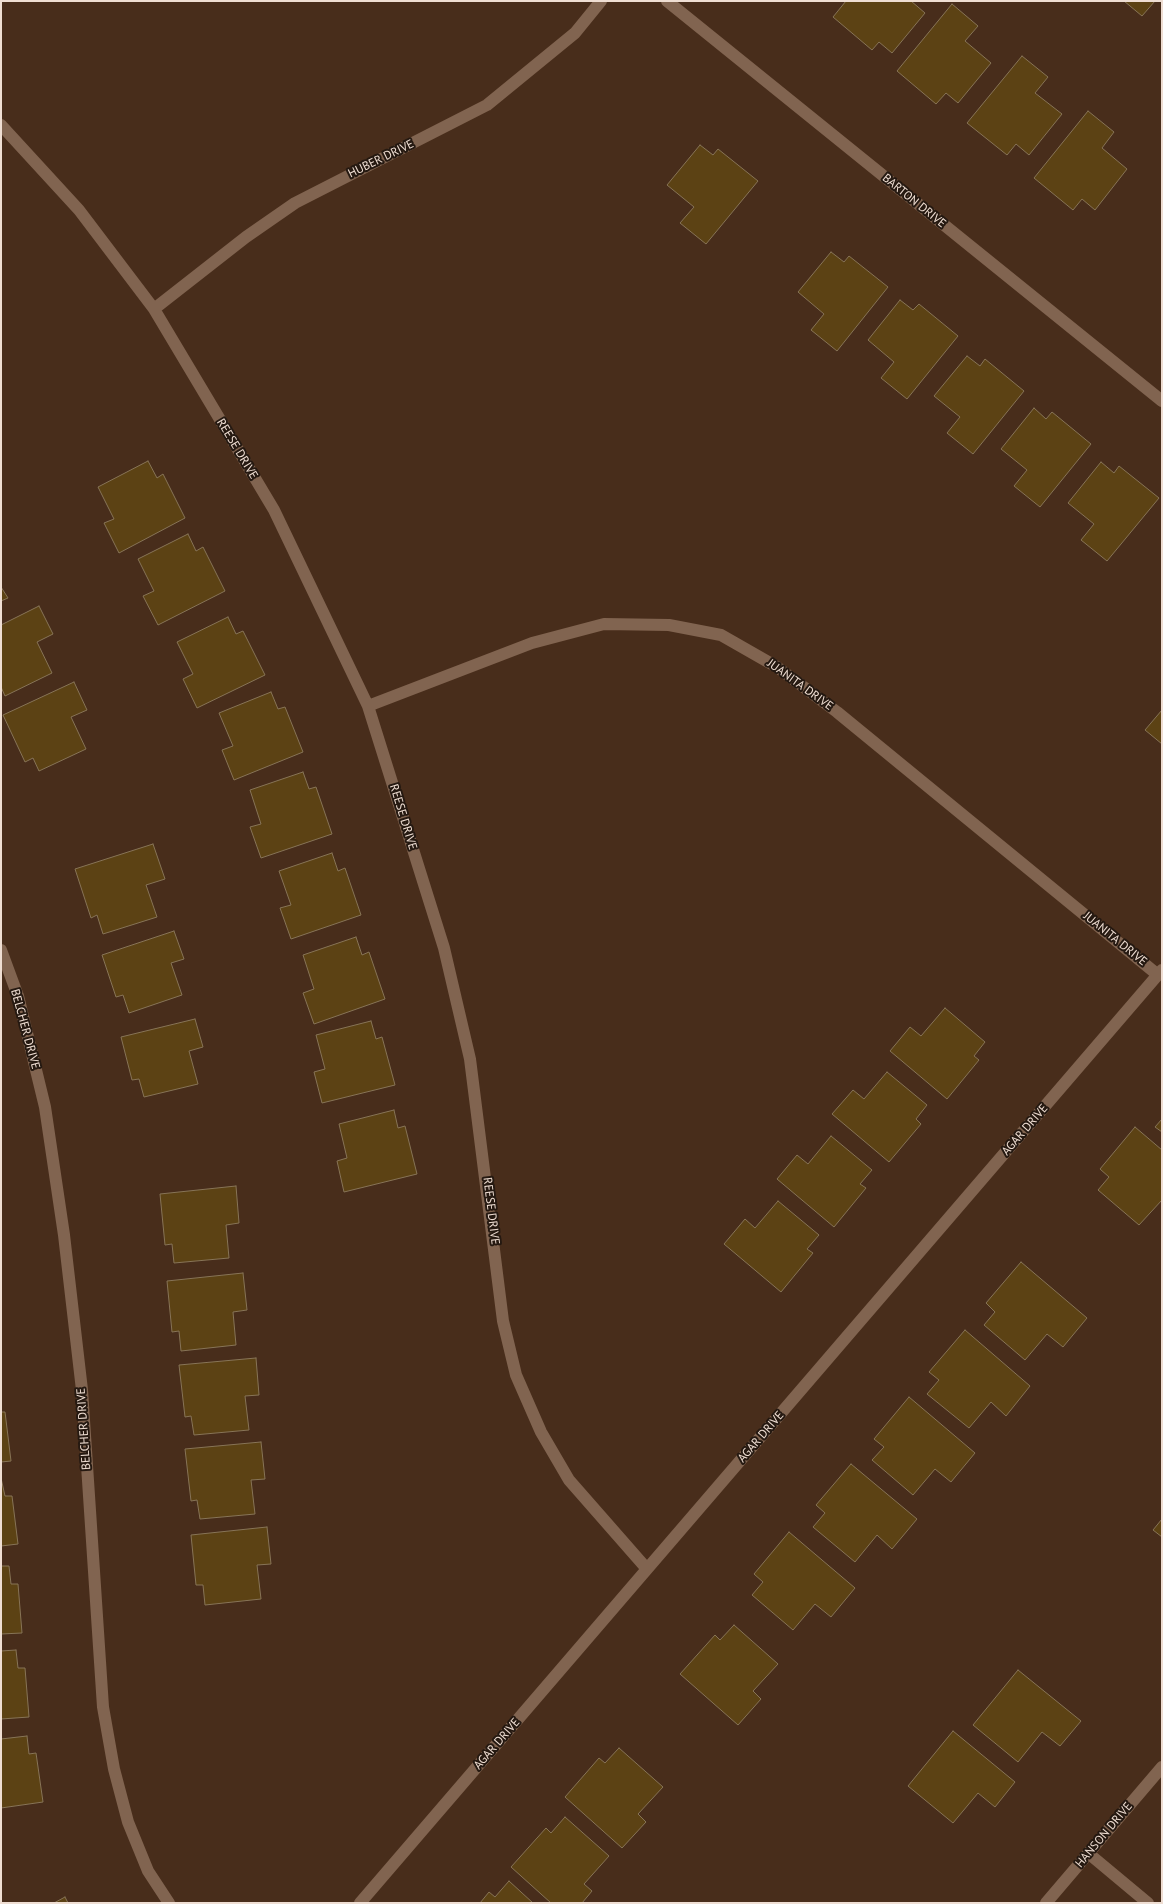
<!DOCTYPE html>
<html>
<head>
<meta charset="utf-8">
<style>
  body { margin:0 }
  #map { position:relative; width:1163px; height:1904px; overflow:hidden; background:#482d1b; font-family:"PT Sans",sans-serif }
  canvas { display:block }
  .frame { position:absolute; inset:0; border:2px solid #efded3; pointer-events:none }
</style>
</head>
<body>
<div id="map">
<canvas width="1163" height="1904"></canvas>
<div class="frame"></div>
</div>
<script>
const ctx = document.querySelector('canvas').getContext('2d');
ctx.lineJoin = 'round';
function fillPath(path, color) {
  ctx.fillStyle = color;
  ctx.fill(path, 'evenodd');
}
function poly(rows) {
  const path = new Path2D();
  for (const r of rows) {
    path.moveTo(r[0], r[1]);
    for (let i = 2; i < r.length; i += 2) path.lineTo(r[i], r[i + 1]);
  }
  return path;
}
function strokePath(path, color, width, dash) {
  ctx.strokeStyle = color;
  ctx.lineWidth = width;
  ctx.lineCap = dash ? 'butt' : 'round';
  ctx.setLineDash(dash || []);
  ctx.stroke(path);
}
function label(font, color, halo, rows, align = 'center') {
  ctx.font = font + ' "PT Sans",sans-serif';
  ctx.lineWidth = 4;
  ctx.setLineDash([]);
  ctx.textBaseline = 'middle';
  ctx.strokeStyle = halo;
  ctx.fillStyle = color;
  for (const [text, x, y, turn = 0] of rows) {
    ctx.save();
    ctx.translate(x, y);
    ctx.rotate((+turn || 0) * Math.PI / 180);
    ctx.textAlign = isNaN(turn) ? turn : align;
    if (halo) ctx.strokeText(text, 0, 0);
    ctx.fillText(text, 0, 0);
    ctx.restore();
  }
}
const building = poly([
  [846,1,911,1,925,13,892,53,879,42,872,50,833,17,846,1],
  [1124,1,1155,1,1142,16,1124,1],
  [952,4,978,26,965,41,991,63,958,103,946,93,936,104,897,71,952,4],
  [1022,56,1048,77,1035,93,1062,114,1029,155,1016,144,1007,155,967,123,1022,56],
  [1088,111,1114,132,1102,148,1127,169,1095,210,1082,199,1073,210,1034,178,1088,111],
  [700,145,713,155,718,149,758,181,706,244,680,223,694,207,667,185,700,145],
  [831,252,844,262,849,256,888,287,837,351,811,330,824,314,798,292,831,252],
  [900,300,913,310,919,304,958,336,907,399,881,378,894,362,868,340,900,300],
  [967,356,980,366,985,359,1024,391,973,454,947,433,960,417,934,396,967,356],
  [1034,408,1046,419,1052,412,1091,444,1040,507,1014,486,1027,470,1001,449,1034,408],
  [148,461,157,478,163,474,185,518,119,553,104,523,114,519,98,487,148,461],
  [1101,462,1114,473,1119,466,1159,498,1107,561,1081,540,1094,524,1068,503,1101,462],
  [188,534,196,551,203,547,225,591,158,625,143,596,154,591,138,559,188,534],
  [1,587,8,598,1,601,1,587],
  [39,606,53,634,37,642,52,673,5,696,1,687,1,625,39,606],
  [228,617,236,634,243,631,265,675,197,708,183,679,193,674,177,642,228,617],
  [74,682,87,710,71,717,86,749,39,771,33,758,25,762,3,715,74,682],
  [271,692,278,709,285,707,303,752,234,780,222,750,233,746,219,713,271,692],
  [1162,710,1162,744,1145,730,1162,710],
  [303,772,309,789,316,787,332,834,261,858,250,827,261,824,250,790,303,772],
  [153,844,165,879,146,885,157,917,103,934,97,915,91,918,75,869,153,844],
  [332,853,338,871,345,868,361,915,291,939,280,908,291,905,279,871,332,853],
  [174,931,184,959,171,963,182,995,129,1013,123,995,116,997,102,955,174,931],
  [356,937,362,955,369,952,385,999,314,1024,303,993,314,989,303,955,356,937],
  [945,1008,985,1042,974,1056,979,1060,947,1099,890,1051,910,1027,921,1036,945,1008],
  [195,1019,203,1047,189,1051,198,1084,144,1097,139,1079,132,1080,121,1037,195,1019],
  [371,1021,376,1039,382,1037,395,1085,322,1103,314,1072,325,1069,316,1035,371,1021],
  [887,1072,927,1105,916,1119,921,1124,889,1162,832,1114,853,1090,864,1099,887,1072],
  [394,1110,398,1128,405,1126,417,1174,344,1192,337,1161,347,1158,339,1124,394,1110],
  [1162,1119,1162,1132,1155,1127,1162,1119],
  [1135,1127,1162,1150,1162,1200,1139,1225,1098,1190,1109,1177,1100,1169,1135,1127],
  [831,1136,872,1170,860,1184,866,1188,834,1227,777,1179,797,1155,808,1164,831,1136],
  [236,1186,239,1223,226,1225,229,1258,174,1263,172,1244,165,1245,160,1194,236,1186],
  [778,1201,819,1235,807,1249,813,1253,781,1292,724,1244,745,1219,755,1228,778,1201],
  [1021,1262,1087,1318,1063,1347,1047,1334,1025,1360,984,1325,995,1312,986,1303,1021,1262],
  [243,1273,247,1310,233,1312,236,1345,181,1351,179,1331,172,1332,167,1281,243,1273],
  [965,1330,1030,1386,1006,1416,991,1402,969,1428,927,1394,939,1380,929,1372,965,1330],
  [256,1358,259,1395,245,1396,249,1430,194,1435,191,1416,185,1417,179,1365,256,1358],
  [909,1397,975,1453,951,1482,935,1469,913,1495,872,1460,884,1447,874,1439,909,1397],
  [1,1412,5,1412,11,1461,1,1462,1,1412],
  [261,1442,265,1479,251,1480,255,1514,200,1519,197,1500,191,1501,185,1449,261,1442],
  [851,1464,917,1519,892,1549,877,1535,855,1562,813,1527,825,1513,816,1505,851,1464],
  [1,1478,5,1496,12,1496,18,1544,1,1546,1,1478],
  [1162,1519,1162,1537,1153,1530,1162,1519],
  [267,1527,271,1564,257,1565,261,1599,205,1605,203,1585,196,1585,191,1535,267,1527],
  [789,1532,855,1588,831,1617,815,1604,793,1630,752,1595,763,1582,754,1574,789,1532],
  [1,1566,9,1566,11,1584,18,1584,22,1633,1,1634,1,1566],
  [734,1625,778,1664,753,1691,761,1699,738,1725,680,1674,715,1635,720,1640,734,1625],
  [16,1650,18,1668,25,1668,29,1717,1,1719,1,1651,16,1650],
  [1018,1670,1081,1721,1060,1746,1042,1732,1018,1762,973,1725,1018,1670],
  [953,1731,1015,1782,995,1807,978,1793,953,1823,908,1786,953,1731],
  [27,1736,29,1754,36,1753,43,1802,1,1808,1,1739,27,1736],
  [619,1748,663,1787,638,1814,646,1822,622,1848,565,1797,599,1758,605,1763,619,1748],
  [565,1817,609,1856,584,1884,592,1891,582,1903,551,1903,511,1867,546,1828,551,1833,565,1817],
  [509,1881,533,1903,480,1903,489,1892,495,1897,509,1881],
  [65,1897,68,1903,54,1903,65,1897]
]);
const minor = poly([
  [667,1,1162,401],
  [1,125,79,210,154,309,274,510,368,706,444,948,470,1059,503,1321,516,1375,541,1432,569,1480,647,1569],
  [154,309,246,237,295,203,487,105,575,33,601,1],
  [368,706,532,643,604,624,669,625,721,635,777,667,837,712,1158,975],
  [1,950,18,996,45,1107,64,1235,82,1390,103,1707,114,1769,128,1822,148,1871,169,1903],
  [1088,1853,1148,1903],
  [360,1903,1162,970],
  [1046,1903,1162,1767]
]);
const streetNames = [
  ["HUBER DRIVE",381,159,-26],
  ["BARTON DRIVE",914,201,39],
  ["REESE DRIVE",237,449,59],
  ["JUANITA DRIVE",800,685,36],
  ["REESE DRIVE",403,817,73],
  ["JUANITA DRIVE",1115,939,39],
  ["BELCHER DRIVE",25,1029,75],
  ["AGAR DRIVE",1025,1130,-49],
  ["REESE DRIVE",491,1211,83],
  ["BELCHER DRIVE",84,1429,-94],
  ["AGAR DRIVE",761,1437,-49],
  ["AGAR DRIVE",497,1744,-49],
  ["HANSON DRIVE",1104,1835,-50]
];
fillPath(building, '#5c4214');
strokePath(building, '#877457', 1);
strokePath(minor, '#816450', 12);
label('12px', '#efded3', '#251911', streetNames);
</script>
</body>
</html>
